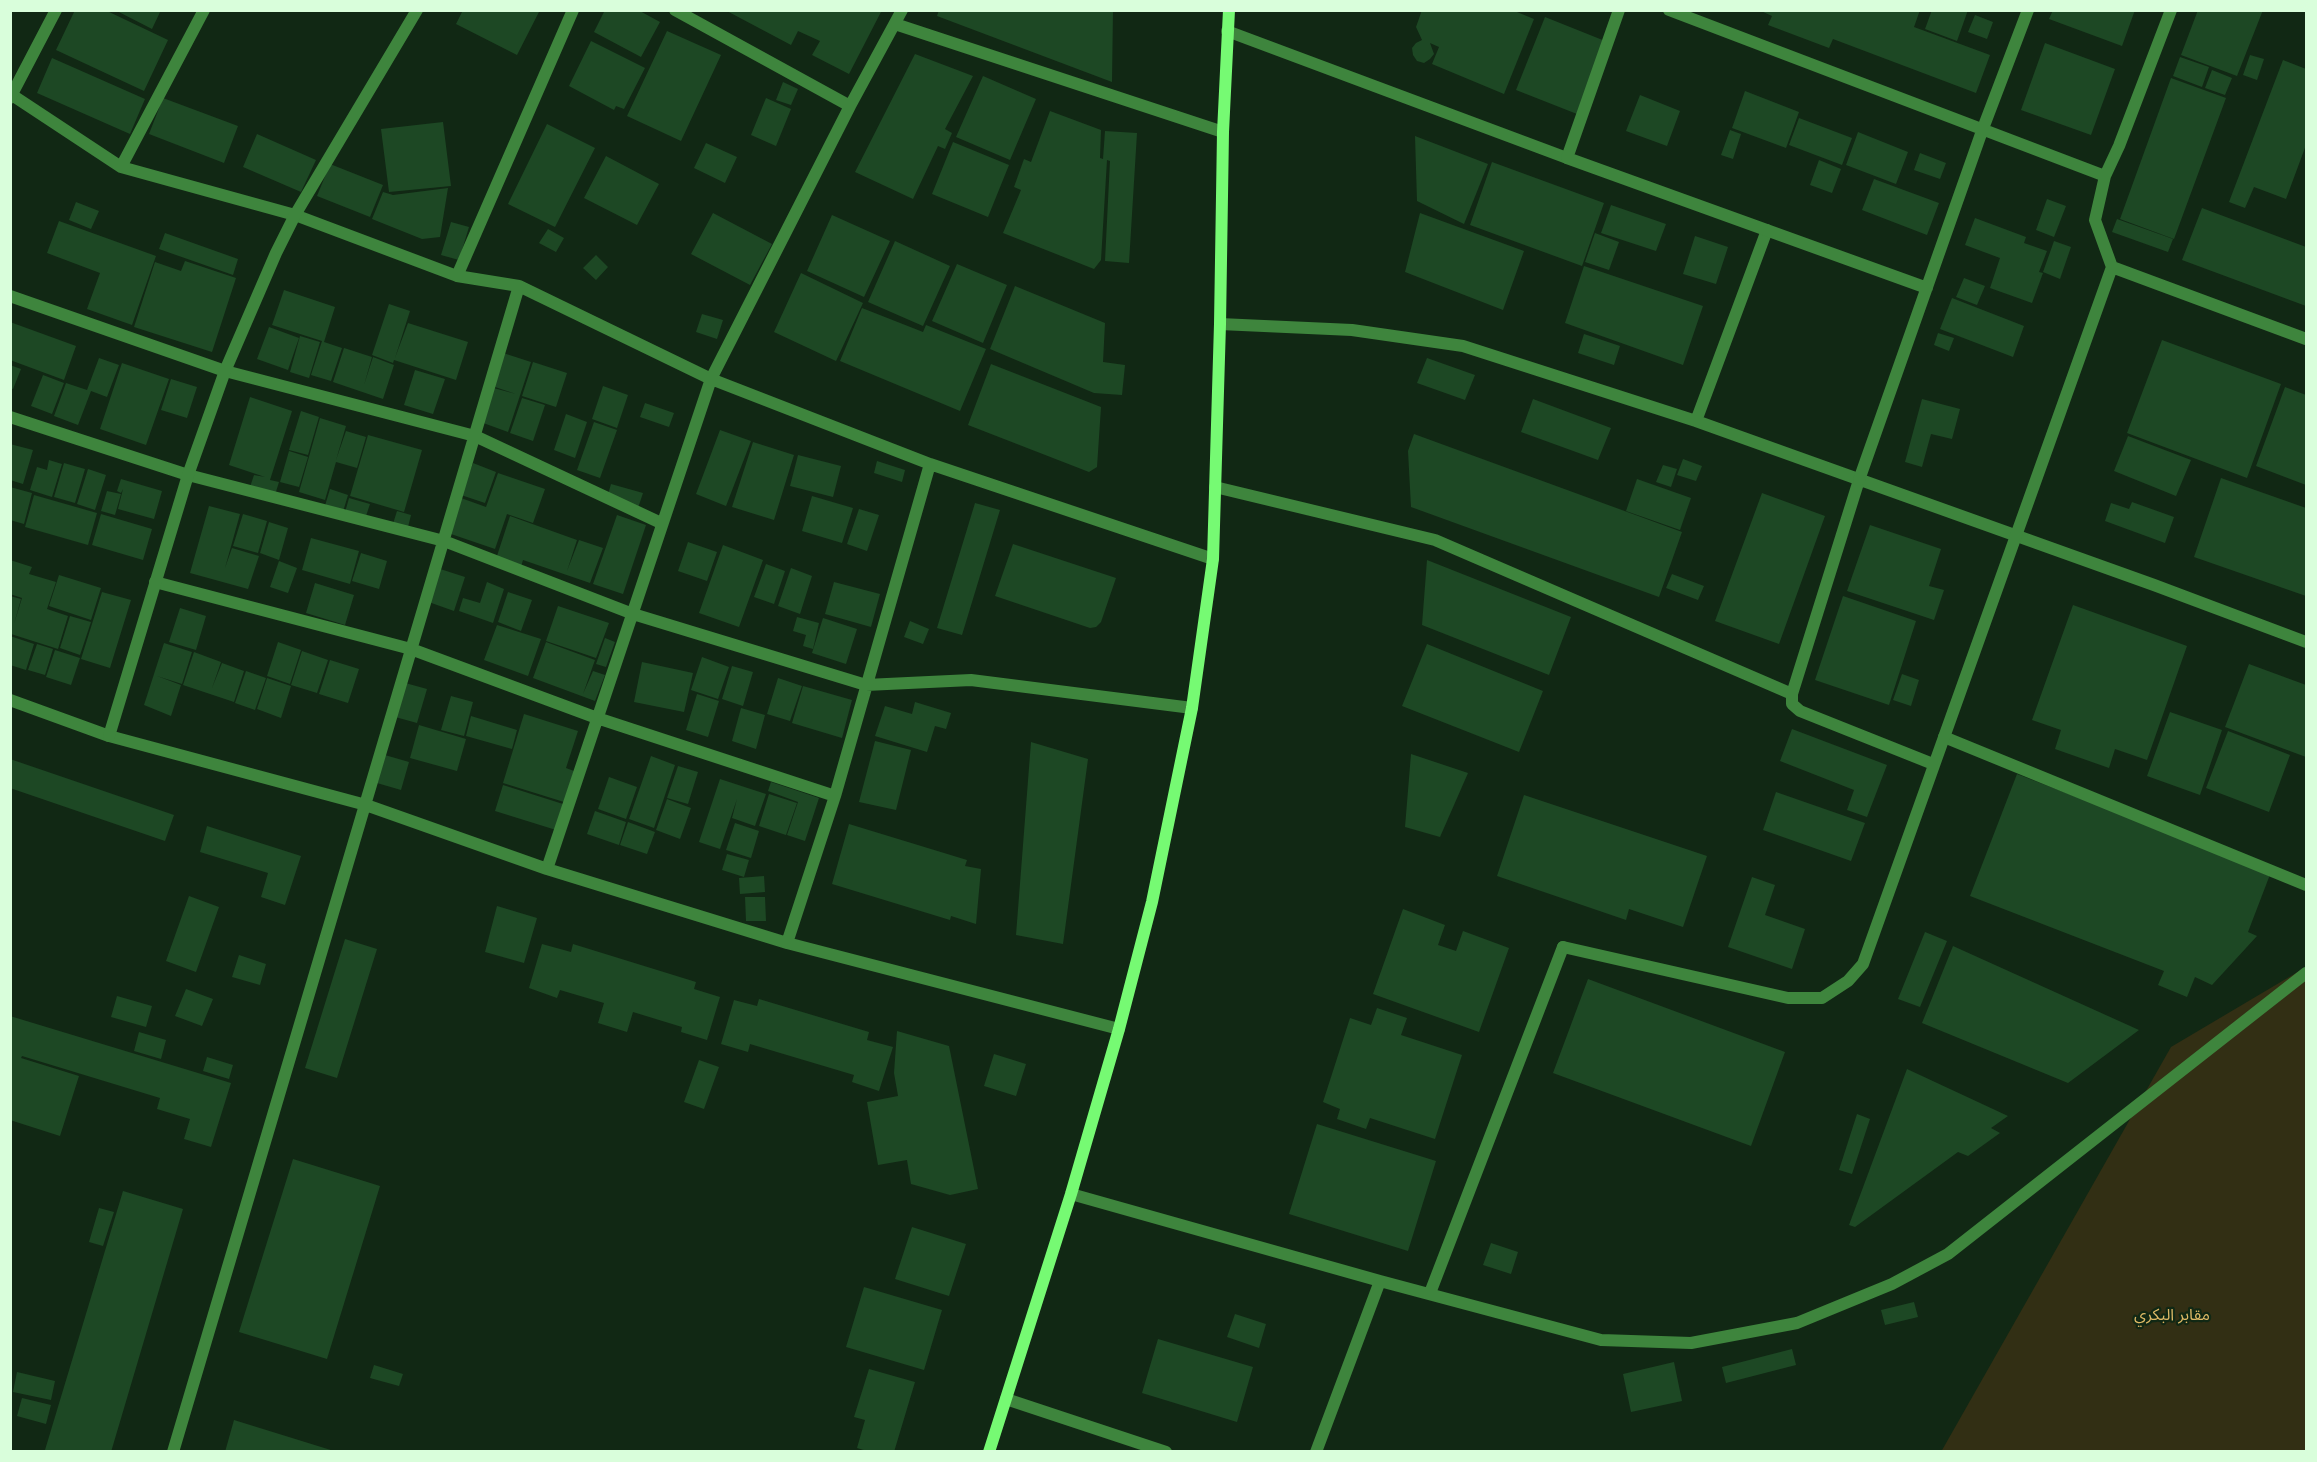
<!DOCTYPE html>
<html>
<head>
<meta charset="utf-8">
<style>
  body { margin:0 }
  #map { position:relative; width:2317px; height:1462px; overflow:hidden; background:#112814; font-family:Poppins,sans-serif }
  canvas { display:block }
  .frame { position:absolute; inset:0; border:12px solid #d9fedb; pointer-events:none }
</style>
</head>
<body>
<div id="map">
<canvas width="2317" height="1462"></canvas>
<div class="frame"></div>
</div>
<script>
const ctx = document.querySelector('canvas').getContext('2d');
ctx.lineJoin = 'round';
function fillPath(path, color) {
  ctx.fillStyle = color;
  ctx.fill(path, 'evenodd');
}
function poly(rows) {
  const path = new Path2D();
  for (const r of rows) {
    path.moveTo(r[0], r[1]);
    for (let i = 2; i < r.length; i += 2) path.lineTo(r[i], r[i + 1]);
  }
  return path;
}
function strokePath(path, color, width, dash) {
  ctx.strokeStyle = color;
  ctx.lineWidth = width;
  ctx.lineCap = dash ? 'butt' : 'round';
  ctx.setLineDash(dash || []);
  ctx.stroke(path);
}
function label(font, color, halo, rows, align = 'center') {
  ctx.font = font + ' Poppins,"Noto Sans Arabic",sans-serif';
  ctx.lineWidth = 4.5;
  ctx.setLineDash([]);
  ctx.textBaseline = 'middle';
  ctx.strokeStyle = halo;
  ctx.fillStyle = color;
  for (const [text, x, y, turn = 0] of rows) {
    ctx.save();
    ctx.translate(x, y);
    ctx.rotate((+turn || 0) * Math.PI / 180);
    ctx.textAlign = isNaN(turn) ? turn : align;
    if (halo) ctx.strokeText(text, 0, 0);
    ctx.fillText(text, 0, 0);
    ctx.restore();
  }
}
const green = poly([
  [2306,967,2306,1451,1941,1452,2171,1047]
]);
const building = poly([
  [75,10,105,10,168,40,144,91,56,50],
  [115,10,161,10,152,29],
  [463,10,540,10,517,55,456,24],
  [605,10,638,10,660,22,641,57,594,32],
  [725,10,882,10,849,74,812,55,820,41,798,31,791,45],
  [939,10,1113,10,1112,82,937,16],
  [1422,10,1512,10,1534,19,1504,94,1432,64,1439,47,1430,43,1434,54,1430,59,1424,63,1417,61,1413,55,1412,48,1416,43,1422,40,1416,27],
  [1759,10,1920,10,1914,27,1990,55,1976,93,1833,39,1829,48,1768,25,1772,16],
  [1932,10,1968,10,1957,41,1925,29],
  [2053,10,2135,10,2122,46,2049,19],
  [2198,10,2263,10,2237,76,2181,55],
  [1975,15,1993,22,1987,39,1968,32],
  [1545,17,1605,41,1577,114,1516,90],
  [667,31,721,55,681,141,627,116],
  [591,41,645,68,624,109,616,106,614,110,569,86],
  [2045,43,2115,69,2091,135,2021,110],
  [915,54,973,76,945,129,952,133,945,149,938,146,913,199,855,172],
  [2250,55,2264,59,2257,80,2243,75],
  [2180,57,2209,67,2202,87,2173,76],
  [52,58,145,99,130,134,37,93],
  [2283,60,2306,69,2306,145,2286,199,2254,187,2245,208,2229,202],
  [2212,70,2232,78,2225,95,2205,88],
  [983,76,1036,99,1010,160,956,137],
  [2171,78,2226,98,2174,239,2120,219],
  [783,82,798,89,791,105,776,100],
  [1745,91,1799,112,1786,148,1732,128],
  [1640,95,1680,111,1667,146,1626,131],
  [163,98,238,126,224,163,149,134],
  [766,98,791,109,776,146,751,135],
  [1050,111,1101,130,1100,158,1103,159,1105,131,1137,133,1129,263,1105,261,1110,161,1107,160,1101,260,1094,269,1003,233,1021,190,1014,187,1024,159,1031,162],
  [1799,118,1852,138,1842,165,1789,145],
  [443,122,451,186,389,192,381,129],
  [547,124,595,148,555,227,508,204],
  [1730,130,1741,134,1733,159,1721,155],
  [1858,132,1908,152,1896,184,1846,165],
  [257,134,316,160,301,192,243,167],
  [1415,136,1488,164,1464,224,1417,201],
  [953,142,1009,165,988,217,932,194],
  [706,143,737,157,725,183,694,168],
  [1920,153,1946,163,1940,179,1914,170],
  [606,156,659,184,637,225,584,198],
  [1819,160,1841,169,1832,193,1810,185],
  [1492,162,1604,203,1582,266,1470,225],
  [330,164,383,185,370,217,317,196],
  [1874,179,1939,203,1927,235,1862,210],
  [448,188,440,237,422,239,372,219,383,192,393,195],
  [2047,199,2066,206,2054,237,2036,230],
  [76,202,99,211,91,229,69,220],
  [1611,205,1666,224,1656,251,1601,233],
  [2202,208,2306,247,2306,306,2182,260],
  [713,213,772,244,750,285,691,254],
  [1420,213,1524,251,1503,310,1405,272],
  [832,215,890,241,864,297,807,271],
  [1975,218,2026,237,2024,243,2047,251,2039,272,2043,273,2032,303,1990,288,2000,258,1965,245],
  [2117,219,2173,239,2168,252,2112,232],
  [59,221,156,256,132,325,87,309,100,273,47,253],
  [451,222,469,227,459,260,441,255],
  [548,229,564,238,556,252,539,243],
  [165,233,238,259,233,275,159,249],
  [1595,233,1619,242,1609,270,1585,262],
  [1695,236,1728,247,1716,284,1683,274],
  [895,241,950,266,923,326,868,302],
  [2054,241,2071,247,2060,279,2043,272],
  [596,255,608,267,596,280,583,268],
  [185,261,236,278,212,352,134,327,155,262,181,271],
  [957,264,1007,285,983,343,932,321],
  [1584,266,1703,306,1683,365,1565,323],
  [801,273,863,303,836,361,774,332],
  [1964,278,1985,286,1977,305,1956,297],
  [1015,286,1105,323,1103,362,1125,365,1122,395,1094,393,990,349],
  [284,290,335,307,324,342,342,348,331,381,311,375,322,341,272,325],
  [1952,298,2024,326,2013,357,1940,329],
  [389,304,410,311,395,358,408,323,468,342,456,380,394,360,393,363,372,355],
  [862,308,923,332,926,325,986,349,960,411,840,361],
  [702,314,723,320,717,339,696,332],
  [10,322,76,346,64,380,10,360],
  [269,327,299,338,288,370,257,359],
  [1938,333,1954,338,1949,351,1934,345],
  [1584,334,1620,346,1614,365,1578,353],
  [300,336,320,342,309,378,290,372],
  [2162,340,2281,384,2247,478,2127,433],
  [344,348,372,357,364,385,373,357,394,365,383,399,333,382],
  [497,351,531,362,508,432,475,420,486,386,516,394,486,384],
  [99,358,119,365,107,397,91,391,78,425,54,416,66,383,87,390],
  [1427,358,1475,375,1465,400,1417,383],
  [533,362,567,373,556,407,522,396],
  [122,363,169,379,146,445,100,429],
  [991,364,1101,407,1097,467,1089,472,968,425],
  [10,365,21,369,13,389,10,388],
  [415,370,445,379,433,414,404,405],
  [43,375,64,383,52,414,31,406],
  [171,379,197,387,187,418,161,410],
  [603,386,628,395,617,428,592,419],
  [2285,387,2306,395,2306,485,2256,466],
  [250,397,292,411,270,480,279,482,274,498,249,490,254,475,265,477,229,465],
  [522,398,545,405,533,441,510,433],
  [1533,399,1611,428,1598,460,1521,432],
  [1922,399,1960,409,1952,439,1931,434,1922,467,1905,462],
  [645,403,674,413,669,427,640,417],
  [301,411,319,417,308,455,289,450],
  [566,414,587,422,575,458,554,450],
  [320,418,346,426,336,460,346,431,366,437,357,468,336,462,325,500,299,492],
  [594,422,617,430,600,478,577,470],
  [720,430,751,441,726,506,696,494],
  [1414,434,1682,532,1659,597,1411,507,1408,451],
  [368,435,422,450,404,512,350,496],
  [2128,436,2191,460,2176,496,2114,471],
  [753,442,794,455,774,520,732,507],
  [10,444,33,450,23,484,10,480],
  [289,451,308,457,299,487,280,482],
  [798,455,841,466,833,497,790,486],
  [1683,459,1702,466,1696,481,1677,475],
  [49,460,62,464,52,497,30,490,37,467,47,470],
  [877,461,905,470,902,482,874,473],
  [64,463,85,469,75,503,54,497],
  [473,463,496,472,485,503,461,495],
  [1663,465,1677,469,1671,487,1656,482],
  [88,469,106,475,95,510,77,504],
  [498,473,545,489,533,523,507,514,495,549,448,533,461,498,486,507],
  [2221,478,2306,508,2306,596,2194,557],
  [121,479,162,491,154,519,118,509,123,489,121,493,117,491],
  [1637,479,1691,498,1680,530,1626,511],
  [611,484,643,493,638,508,607,498],
  [10,487,32,493,24,524,10,520],
  [330,489,348,495,342,515,324,509],
  [107,491,121,494,115,515,101,511],
  [1762,493,1825,516,1779,644,1715,621],
  [34,495,97,513,88,545,25,527],
  [812,496,853,508,842,543,802,531],
  [349,498,370,504,364,522,344,516],
  [2132,502,2174,517,2165,543,2105,521,2111,503,2129,509],
  [975,503,1000,510,962,635,937,628],
  [209,506,240,514,225,568,232,548,259,556,248,589,190,573],
  [859,509,879,515,867,551,847,544],
  [397,511,411,515,407,531,392,527],
  [101,514,152,529,143,560,92,545],
  [243,514,267,521,258,553,233,546],
  [617,515,646,525,623,594,593,584],
  [510,516,577,540,567,571,579,540,603,548,590,583,523,560,520,570,495,562],
  [269,522,288,528,279,560,260,553],
  [1870,525,1941,549,1929,586,1944,590,1934,620,1847,591],
  [311,538,359,551,350,584,302,570],
  [688,542,717,552,707,581,678,571],
  [1013,544,1116,578,1101,622,1096,627,1090,628,995,596],
  [723,545,763,560,739,627,699,613],
  [361,553,387,561,379,589,352,581],
  [10,560,32,567,29,574,56,582,47,609,68,616,58,649,11,634,10,596,21,599,14,624,22,598,10,594],
  [1427,560,1571,617,1549,675,1422,625],
  [279,561,297,568,288,593,270,587],
  [766,564,785,571,774,604,754,597],
  [434,567,465,577,454,611,423,600],
  [791,568,812,576,800,614,778,606],
  [1672,574,1704,586,1698,600,1666,588],
  [59,575,101,588,91,620,49,606],
  [487,582,504,589,493,623,459,611,463,598,480,603],
  [834,582,880,594,871,627,825,614],
  [315,583,354,595,345,625,306,613],
  [102,592,131,600,110,668,81,659],
  [508,592,532,600,521,631,498,622],
  [1843,596,1916,621,1889,705,1815,680],
  [2073,605,2187,646,2147,760,2115,749,2109,768,2055,749,2061,730,2032,720],
  [558,606,609,623,596,658,546,641],
  [180,608,206,616,196,650,169,642],
  [70,616,91,622,80,655,60,648],
  [797,617,819,623,813,649,803,646,806,635,793,631],
  [823,618,857,629,846,664,812,653],
  [910,621,929,629,923,644,904,637],
  [497,625,541,639,528,676,484,660],
  [10,636,34,644,26,670,10,665],
  [605,638,615,642,606,667,596,664],
  [278,642,301,650,290,684,267,676],
  [546,642,595,660,583,694,593,671,605,675,595,701,533,678],
  [164,643,192,652,182,684,157,676,181,685,171,716,144,705],
  [37,644,53,649,45,675,28,670],
  [1427,644,1543,691,1519,752,1402,706],
  [55,650,80,658,71,685,46,677],
  [302,651,328,660,317,693,291,685],
  [194,652,221,662,212,688,222,663,244,671,234,702,183,685],
  [702,657,729,667,718,699,691,690],
  [330,660,359,669,348,703,319,694],
  [642,662,693,673,684,712,634,702],
  [2249,664,2306,685,2306,757,2225,727],
  [732,666,753,672,743,706,722,699],
  [246,671,266,678,255,710,235,703],
  [1902,674,1919,680,1911,706,1893,700],
  [267,678,291,686,281,718,257,709],
  [778,678,802,686,790,721,767,714],
  [398,681,427,689,417,723,388,715],
  [803,686,852,700,842,738,792,723],
  [697,694,719,701,708,737,686,730],
  [451,696,473,702,464,736,441,730],
  [915,702,951,713,946,729,935,726,927,752,875,736,885,706,912,714],
  [741,708,765,715,756,749,732,741],
  [2170,712,2222,730,2200,795,2147,776],
  [524,714,578,731,566,768,574,771,564,802,503,783],
  [471,716,517,730,512,749,466,736],
  [419,725,466,739,457,771,410,758],
  [1792,729,1887,765,1867,817,1847,810,1854,790,1780,761],
  [2228,731,2290,755,2269,812,2206,788],
  [875,741,911,750,896,810,859,802],
  [1031,742,1088,759,1063,944,1016,935],
  [378,753,409,762,401,790,370,781],
  [1411,754,1468,773,1440,837,1405,827],
  [651,756,675,765,654,828,629,819],
  [10,759,174,815,165,841,10,788],
  [678,766,698,772,688,804,667,798],
  [2017,774,2271,872,2248,932,2257,936,2212,985,2195,977,2187,997,2158,985,2164,971,1970,896],
  [609,777,637,787,626,819,598,809],
  [720,779,766,794,755,826,732,818,737,799,720,849,699,842],
  [771,782,819,798,805,841,787,835,798,802,768,791],
  [503,785,563,804,556,830,495,811],
  [1776,792,1865,823,1851,861,1763,830],
  [769,794,797,803,786,835,759,826],
  [1524,795,1707,856,1683,927,1629,909,1626,920,1497,876],
  [667,799,691,808,680,839,656,830],
  [595,811,626,822,619,845,587,834],
  [628,822,655,832,647,854,620,845],
  [735,823,759,831,751,858,726,850],
  [849,824,967,860,965,866,981,869,976,924,951,916,950,920,832,884],
  [207,826,301,856,285,905,261,897,268,873,200,852],
  [727,854,749,860,744,877,722,870],
  [764,876,765,892,740,894,739,878],
  [1752,877,1775,885,1765,915,1805,929,1792,969,1728,947],
  [189,896,219,907,196,972,166,961],
  [745,897,765,897,766,921,746,921],
  [497,906,537,918,524,963,485,952],
  [1403,909,1445,925,1438,945,1456,951,1463,931,1509,948,1479,1032,1373,994],
  [1925,932,1947,941,1920,1007,1898,999],
  [345,939,377,949,337,1078,305,1068],
  [542,944,571,952,573,944,696,982,694,989,720,997,707,1040,681,1032,682,1027,633,1012,627,1032,598,1023,604,1003,560,990,557,998,529,988],
  [1953,946,2139,1030,2068,1083,1922,1023],
  [239,955,266,964,260,985,232,977],
  [1588,979,1785,1052,1751,1146,1553,1073],
  [186,989,213,999,202,1026,175,1016],
  [117,996,152,1006,146,1027,111,1017],
  [759,999,869,1032,867,1040,893,1047,879,1091,852,1082,854,1075,750,1044,748,1052,721,1044,734,1000,757,1006],
  [1377,1008,1407,1018,1401,1035,1462,1055,1435,1139,1370,1118,1366,1129,1337,1119,1340,1109,1323,1102,1350,1018,1371,1025],
  [10,1016,231,1083,211,1147,184,1139,190,1119,157,1109,160,1098,22,1056,21,1058,79,1076,60,1136,10,1120],
  [897,1031,949,1046,978,1189,950,1195,911,1184,907,1160,878,1165,867,1102,898,1096,894,1073],
  [139,1032,166,1040,161,1059,134,1051],
  [994,1054,1026,1064,1016,1096,984,1086],
  [207,1057,233,1065,229,1079,203,1071],
  [699,1060,719,1067,704,1109,684,1102],
  [1907,1069,2008,1116,1991,1128,2000,1133,1968,1156,1958,1152,1855,1227,1849,1225],
  [1857,1114,1870,1119,1852,1174,1839,1170],
  [1317,1124,1436,1161,1408,1251,1289,1214],
  [293,1159,380,1186,327,1359,239,1332],
  [123,1191,183,1209,111,1452,49,1452,45,1450],
  [99,1208,114,1212,103,1246,89,1242],
  [912,1227,966,1244,949,1296,895,1279],
  [1491,1243,1518,1252,1511,1274,1483,1265],
  [864,1287,942,1310,924,1370,846,1347],
  [1914,1302,1918,1317,1885,1325,1881,1310],
  [1235,1314,1266,1324,1259,1348,1227,1337],
  [1158,1339,1253,1367,1237,1422,1142,1393],
  [1792,1349,1796,1365,1726,1383,1722,1367],
  [1674,1362,1682,1401,1631,1412,1623,1374],
  [374,1365,403,1374,399,1386,370,1378],
  [869,1369,915,1382,894,1452,870,1452,857,1448,865,1420,854,1417],
  [17,1372,55,1381,51,1400,13,1392],
  [22,1398,51,1405,46,1424,17,1416],
  [234,1420,334,1451,334,1452,225,1452]
]);
const lane = poly([
  [675,10,850,106],
  [895,24,1223,132],
  [1227,31,1567,158],
  [12,95,121,167,295,215,457,276,519,286,711,379,930,464,1213,559],
  [121,167,204,10],
  [457,276,573,10],
  [10,296,225,371,475,436,661,523],
  [1220,324,1352,330,1463,346,1696,421,2154,585,2306,642],
  [10,417,188,475,444,541,633,614,866,685,971,680,1192,708],
  [1696,421,1767,230],
  [1859,480,1792,694,1792,704,1800,711,1933,764],
  [1215,487,1435,540,1792,694],
  [155,582,411,649,597,718,835,796],
  [10,700,109,736,366,805,547,869,787,943,1119,1029],
  [1944,737,2306,885],
  [547,869,711,379,850,106,902,10],
  [787,943,835,796,930,464],
  [1071,1194,1380,1281,1601,1340,1691,1343,1797,1323,1892,1284,1948,1254,2306,973],
  [1430,1293,1563,947],
  [1006,1399,1166,1452],
  [173,1452,519,286],
  [1316,1452,1380,1281]
]);
const street = poly([
  [1619,10,1567,158,1927,288],
  [1669,10,2105,176,2095,220,2112,267,2306,339],
  [10,98,56,10],
  [2105,176,2119,146,2171,10],
  [1859,480,1982,131,2028,10],
  [109,736,188,475,225,371,276,253,295,215,417,10],
  [1563,947,1788,998,1822,998,1848,981,1863,964,2112,267]
]);
const secondary = poly([
  [989,1452,1071,1194,1119,1029,1152,902,1192,708,1213,559,1220,324,1223,132,1229,10]
]);
const parkNames = [
  ["مقابر البكري",2172,1316]
];
fillPath(green, '#322f14');
fillPath(building, '#1d4824');
strokePath(lane, '#3e853d', 12);
strokePath(street, '#3e853d', 12);
strokePath(secondary, '#76fa73', 12);
label('16px', '#ddb966', '#112814', parkNames);
</script>
</body>
</html>
